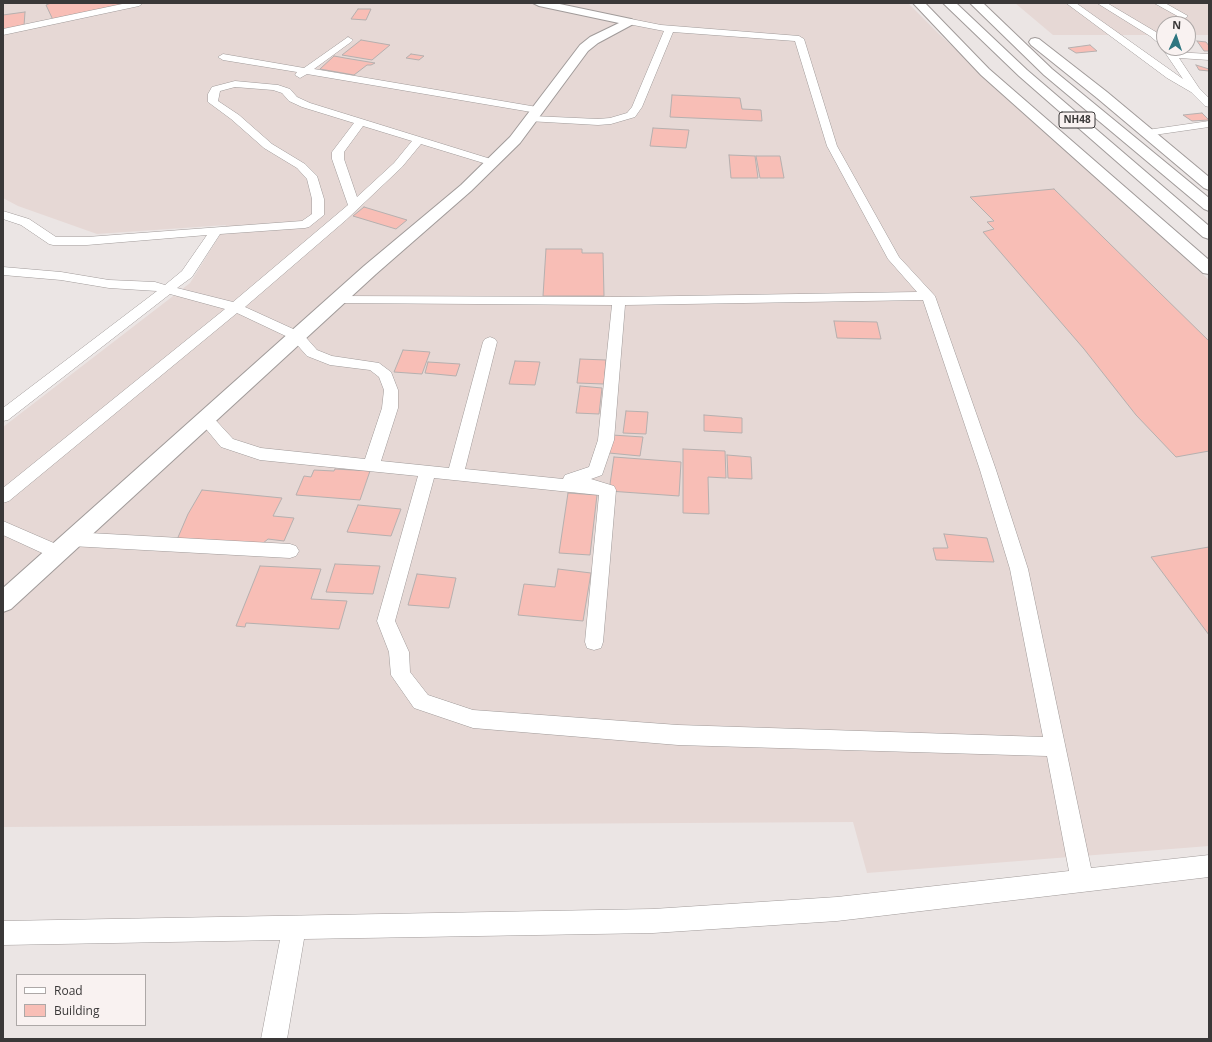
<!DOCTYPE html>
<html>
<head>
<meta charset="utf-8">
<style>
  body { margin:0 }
  #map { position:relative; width:1212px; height:1042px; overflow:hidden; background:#ebe5e4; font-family:"Open Sans",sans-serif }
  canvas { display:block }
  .frame { position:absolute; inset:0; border:4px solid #3a3838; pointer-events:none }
  .legend { position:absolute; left:16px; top:974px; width:130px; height:52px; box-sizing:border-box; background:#f9f2f1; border:1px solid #ada8a7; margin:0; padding:5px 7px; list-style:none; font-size:12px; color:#3a3838 }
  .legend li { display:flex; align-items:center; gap:8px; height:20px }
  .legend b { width:20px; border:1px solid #ada8a7 }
  .north { position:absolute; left:1156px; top:16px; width:40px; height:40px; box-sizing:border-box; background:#f9f2f1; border:1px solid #ada8a7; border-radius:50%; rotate:3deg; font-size:11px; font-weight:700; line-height:16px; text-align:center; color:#3a3838 }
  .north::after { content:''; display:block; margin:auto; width:14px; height:18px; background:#2e7680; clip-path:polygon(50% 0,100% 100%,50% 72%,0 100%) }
</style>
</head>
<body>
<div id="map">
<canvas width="1212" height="1042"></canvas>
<div class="frame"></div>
<ul class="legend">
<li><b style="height:5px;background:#fff"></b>Road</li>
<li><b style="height:11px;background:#f8beb6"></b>Building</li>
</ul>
<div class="north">N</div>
</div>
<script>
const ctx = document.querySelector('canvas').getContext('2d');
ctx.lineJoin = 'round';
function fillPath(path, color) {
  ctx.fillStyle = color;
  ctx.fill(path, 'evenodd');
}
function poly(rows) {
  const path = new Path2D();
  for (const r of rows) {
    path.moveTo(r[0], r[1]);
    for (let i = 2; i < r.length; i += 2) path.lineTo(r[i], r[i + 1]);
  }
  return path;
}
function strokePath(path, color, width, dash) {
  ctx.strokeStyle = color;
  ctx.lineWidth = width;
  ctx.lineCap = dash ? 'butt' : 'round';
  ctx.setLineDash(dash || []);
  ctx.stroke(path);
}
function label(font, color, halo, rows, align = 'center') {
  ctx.font = font + ' "Open Sans",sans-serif';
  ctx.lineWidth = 3;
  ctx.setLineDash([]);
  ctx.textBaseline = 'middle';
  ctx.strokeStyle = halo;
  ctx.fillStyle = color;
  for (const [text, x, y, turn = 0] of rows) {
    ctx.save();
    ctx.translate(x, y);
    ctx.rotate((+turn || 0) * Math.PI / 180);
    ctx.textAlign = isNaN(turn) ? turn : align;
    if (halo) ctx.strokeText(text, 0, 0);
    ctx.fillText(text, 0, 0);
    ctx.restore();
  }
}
const built = poly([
  [3,3,908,3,939,34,1209,280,1209,846,867,873,853,822,3,827,3,427,190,283,226,225,97,234,18,206,3,198],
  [1015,3,1209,3,1209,35,1188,35,1188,24,1164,24,1164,35,1053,35]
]);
const building = poly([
  [51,3,133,3,53,20,46,5,51,3],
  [358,9,371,9,366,20,351,19,358,9],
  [25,12,24,26,3,29,3,15,25,12],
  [361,40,390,45,372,60,342,55,361,40],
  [1197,41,1206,42,1209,46,1209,51,1204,51,1197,41],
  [1090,45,1097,51,1076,53,1068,48,1090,45],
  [411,54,424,56,419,60,406,58,411,54],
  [334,56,345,58,375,63,371,65,367,65,354,75,320,69,334,56],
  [1196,65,1209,69,1209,71,1199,70,1196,65],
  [672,95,740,98,742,109,761,110,762,121,670,117,672,95],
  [1202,113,1209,120,1192,121,1183,115,1202,113],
  [653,128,689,130,686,148,650,146,653,128],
  [729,155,755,156,758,178,731,178,729,155],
  [756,156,780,156,784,178,760,178,756,156],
  [1054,189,1209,341,1209,451,1176,457,1136,415,1084,349,983,232,994,229,987,222,994,221,970,197,1054,189],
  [364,207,407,220,396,229,353,216,364,207],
  [546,249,582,249,582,253,603,253,604,296,543,296,546,249],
  [834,321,877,322,881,339,837,338,834,321],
  [403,350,430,352,422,374,394,372,403,350],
  [580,359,606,360,604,384,577,383,580,359],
  [515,361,540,362,535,385,509,384,515,361],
  [428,362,460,364,456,376,425,373,428,362],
  [580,386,602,388,599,414,576,413,580,386],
  [626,411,648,412,646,434,623,433,626,411],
  [704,415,742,418,742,433,704,431,704,415],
  [612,435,643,437,640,456,609,453,612,435],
  [683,449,725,451,726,478,708,477,709,514,683,513,683,449],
  [727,455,751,457,752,479,728,478,727,455],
  [614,457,681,462,679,496,609,491,614,457],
  [335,469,370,471,360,500,296,495,304,476,311,477,314,470,334,471,335,469],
  [202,490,282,498,273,516,294,518,284,541,268,539,262,544,176,542,188,514,202,490],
  [568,493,597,495,590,555,559,553,568,493],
  [358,505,401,509,391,536,347,532,358,505],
  [944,534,987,538,994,562,936,560,933,548,948,548,944,534],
  [1209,547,1209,635,1151,557,1209,547],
  [335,564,380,566,373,594,326,592,335,564],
  [260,566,321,569,311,599,347,601,339,629,246,623,245,627,236,626,260,566],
  [558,569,591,573,583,621,518,615,524,584,555,587,558,569],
  [417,574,456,578,449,608,408,605,417,574]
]);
const street = poly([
  [127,3,143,3,139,6,3,35,3,29,127,3],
  [1066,3,1076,3,1183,79,1162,48,1163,47,1150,36,1097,3,1107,3,1156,32,1164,39,1164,48,1172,48,1175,52,1209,54,1209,60,1179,58,1199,88,1209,98,1209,107,1205,106,1191,92,1167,78,1066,3],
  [1154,3,1165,3,1188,16,1184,19,1181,18,1154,3],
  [631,19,661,25,799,36,804,39,837,146,899,257,935,296,996,470,1028,569,1091,868,1209,855,1209,877,837,921,653,933,304,939,287,1039,261,1039,280,940,3,945,3,921,653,909,837,897,1069,871,1047,756,678,745,473,728,414,708,391,675,389,652,377,621,418,476,260,460,221,447,197,418,200,414,205,413,210,414,233,439,261,448,365,459,382,408,384,390,379,377,370,370,330,365,307,356,292,339,237,313,9,501,3,503,3,488,225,309,170,294,8,420,3,421,3,408,157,291,109,288,61,280,3,275,3,267,61,272,109,280,155,282,165,285,182,271,207,235,87,245,53,245,49,244,21,225,3,219,3,211,29,219,56,237,87,237,302,221,312,214,312,199,307,179,297,168,264,148,231,119,208,102,208,94,212,87,235,81,278,85,290,89,297,97,310,103,494,160,496,162,490,165,421,144,402,167,346,220,245,307,302,333,317,350,332,356,379,363,391,372,398,390,398,408,381,461,449,468,483,342,485,339,490,337,495,339,497,342,465,469,563,479,565,475,589,467,598,440,612,305,339,303,334,302,332,299,334,296,619,297,917,292,888,259,827,146,795,41,673,32,642,107,635,117,611,124,598,125,528,121,527,119,528,117,532,116,598,119,610,118,627,113,632,107,664,31,628,24,628,20,631,19],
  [235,87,273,90,282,93,289,101,302,107,354,123,332,152,332,159,348,205,233,302,177,288,192,277,220,234,305,228,309,227,324,215,324,199,317,176,305,164,272,144,239,115,218,101,220,91,235,87],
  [363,126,412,141,394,163,357,197,344,159,344,152,363,126],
  [923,300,980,470,1010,569,1043,737,678,725,473,710,428,695,410,672,409,652,395,621,434,478,599,495,585,642,587,648,594,650,601,648,603,642,616,490,614,486,591,479,602,475,614,440,625,305,923,300],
  [348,37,353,40,351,42,314,69,537,107,542,110,537,113,307,74,300,78,295,75,297,72,223,60,218,57,223,54,304,68,348,37],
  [1209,121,1209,127,1147,136,1142,133,1147,130,1209,121],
  [3,521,63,547,66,552,63,557,57,559,51,557,3,535,3,521],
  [71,532,290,544,296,546,299,551,296,556,290,558,71,546,65,544,62,539,65,534,71,532]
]);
const secondary = poly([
  [533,3,555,3,631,19,637,22,598,43,588,51,520,143,471,191,376,274,11,609,3,612,3,588,364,266,461,185,510,137,580,45,590,37,619,23,539,6,533,3]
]);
const highway = poly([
  [913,3,925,3,989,69,1209,260,1209,274,1203,273,981,75,913,3],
  [943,3,956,3,1027,70,1209,226,1209,239,1203,237,1019,76,943,3],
  [970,3,983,3,1052,69,1209,198,1209,211,1204,209,1044,75,970,3],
  [1035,38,1039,39,1107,92,1209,177,1209,190,1204,188,1097,98,1031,45,1029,42,1031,39,1035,38]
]);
const shields = [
  [1077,120,36]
];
const shieldNames = [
  ["NH48",1077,120]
];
fillPath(built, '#e6d8d5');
fillPath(building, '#f8beb6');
strokePath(building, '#b6b0af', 1);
strokePath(street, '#a19b9a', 1);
strokePath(secondary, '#a19b9a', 2);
strokePath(highway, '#a19b9a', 2);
fillPath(street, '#fff');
fillPath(secondary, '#fff');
fillPath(highway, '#fff');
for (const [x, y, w] of shields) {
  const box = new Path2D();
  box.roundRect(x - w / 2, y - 8, w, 16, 3);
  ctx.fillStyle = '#f9f2f1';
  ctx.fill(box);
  strokePath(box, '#3a3838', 1);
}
label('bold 10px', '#3a3838', null, shieldNames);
</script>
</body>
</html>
